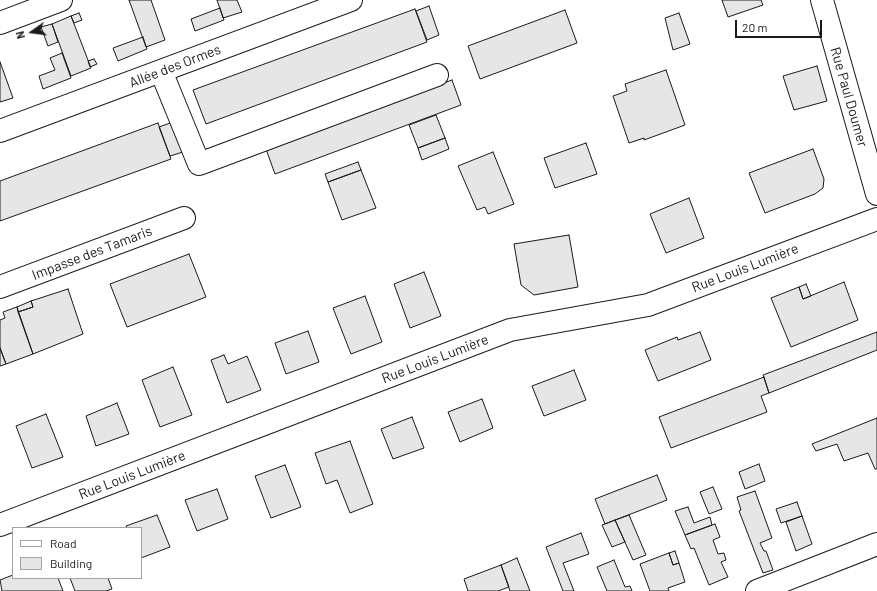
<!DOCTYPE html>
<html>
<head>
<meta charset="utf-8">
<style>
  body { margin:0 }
  #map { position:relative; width:877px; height:591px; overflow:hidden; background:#fff; font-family:Barlow,sans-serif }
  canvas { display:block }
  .legend { position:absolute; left:12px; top:527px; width:130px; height:52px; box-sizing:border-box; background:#fff; border:1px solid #a3a3a3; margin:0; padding:5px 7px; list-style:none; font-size:12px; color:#1a1a1a }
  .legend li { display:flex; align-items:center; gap:8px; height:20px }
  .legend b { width:20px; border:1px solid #a3a3a3 }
  .north { position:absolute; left:12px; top:12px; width:40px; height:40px; -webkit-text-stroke:3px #fff; paint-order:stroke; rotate:256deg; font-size:11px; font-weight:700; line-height:16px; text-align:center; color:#1a1a1a }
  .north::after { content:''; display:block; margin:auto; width:14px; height:18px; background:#1a1a1a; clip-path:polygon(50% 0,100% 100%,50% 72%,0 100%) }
  .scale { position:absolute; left:735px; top:20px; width:87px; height:18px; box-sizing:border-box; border:2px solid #1a1a1a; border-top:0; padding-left:5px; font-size:12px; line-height:14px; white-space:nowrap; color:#1a1a1a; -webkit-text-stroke:3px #fff; paint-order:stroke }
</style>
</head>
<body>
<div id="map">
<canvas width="877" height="591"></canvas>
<ul class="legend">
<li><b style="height:5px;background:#fff"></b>Road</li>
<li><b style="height:11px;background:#e6e6e6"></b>Building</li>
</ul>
<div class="north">N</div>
<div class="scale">20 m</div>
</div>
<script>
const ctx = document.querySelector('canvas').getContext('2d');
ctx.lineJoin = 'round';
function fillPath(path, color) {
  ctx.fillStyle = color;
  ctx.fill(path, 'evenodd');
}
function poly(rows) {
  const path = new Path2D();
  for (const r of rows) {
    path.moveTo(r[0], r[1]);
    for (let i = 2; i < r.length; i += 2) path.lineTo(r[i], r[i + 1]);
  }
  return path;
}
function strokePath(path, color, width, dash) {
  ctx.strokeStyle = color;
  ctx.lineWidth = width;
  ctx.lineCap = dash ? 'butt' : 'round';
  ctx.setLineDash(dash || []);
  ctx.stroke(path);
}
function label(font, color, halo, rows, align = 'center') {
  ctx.font = font + ' Barlow,sans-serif';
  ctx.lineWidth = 3;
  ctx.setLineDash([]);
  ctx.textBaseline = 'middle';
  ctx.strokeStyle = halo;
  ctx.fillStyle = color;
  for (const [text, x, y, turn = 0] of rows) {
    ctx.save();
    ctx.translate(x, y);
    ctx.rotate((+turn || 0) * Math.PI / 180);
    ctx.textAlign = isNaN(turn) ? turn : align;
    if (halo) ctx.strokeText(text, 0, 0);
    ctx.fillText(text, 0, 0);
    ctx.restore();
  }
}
const building = poly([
  [129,0,151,0,165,40,146,47,129,0],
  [217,0,237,0,242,12,223,18,217,0],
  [722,0,761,0,763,5,728,17,722,0],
  [429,6,439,35,427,40,416,11,429,6],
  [220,8,224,20,195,31,191,19,220,8],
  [415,9,427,42,206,124,193,90,415,9],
  [565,10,577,43,480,79,468,46,565,10],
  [79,13,82,20,74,23,71,16,79,13],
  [679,13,690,44,673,50,665,18,679,13],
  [71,16,91,68,71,76,52,24,71,16],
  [52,24,58,42,48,46,41,27,52,24],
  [143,37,147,49,118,61,113,48,143,37],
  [62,53,71,78,43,89,39,76,55,70,50,58,62,53],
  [94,59,97,64,90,67,88,61,94,59],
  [0,62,13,98,0,102,0,62],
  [817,66,827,101,794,110,783,76,817,66],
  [666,70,685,125,644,140,644,138,629,143,613,96,627,91,625,84,666,70],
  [452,80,461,105,275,174,266,149,452,80],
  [436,115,445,138,418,148,409,125,436,115],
  [173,122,183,152,170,156,159,127,173,122],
  [158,123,171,159,0,221,0,181,158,123],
  [445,138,449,149,422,160,418,148,445,138],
  [586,143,597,174,555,188,544,158,586,143],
  [813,149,824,179,823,188,815,194,765,213,749,173,813,149],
  [493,152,514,204,488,214,485,207,477,210,458,166,493,152],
  [358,162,361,170,328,182,325,174,358,162],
  [361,170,376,208,342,220,328,182,361,170],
  [689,198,704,238,666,253,650,214,689,198],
  [569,235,578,287,534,295,521,285,514,244,569,235],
  [189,254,206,297,127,327,110,284,189,254],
  [424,272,441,316,410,328,394,284,424,272],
  [844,282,858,320,791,347,771,298,799,287,803,299,844,282],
  [806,284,811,296,803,299,799,287,806,284],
  [68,289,83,334,33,354,18,312,33,307,31,301,68,289],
  [365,296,382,342,351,354,333,308,365,296],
  [31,301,33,307,18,312,17,307,31,301],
  [17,307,33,354,6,364,0,348,0,320,5,318,3,312,17,307],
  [308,331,319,362,286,374,275,343,308,331],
  [700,332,711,360,658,381,645,350,677,337,678,340,700,332],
  [877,332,877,350,769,393,763,375,877,332],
  [0,348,6,364,0,366,0,348],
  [224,355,228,364,247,356,261,390,227,403,211,360,224,355],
  [173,367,192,415,160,427,142,380,173,367],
  [574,370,586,400,544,416,532,386,574,370],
  [764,377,769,393,761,396,767,412,671,448,659,417,764,377],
  [482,399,493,428,460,442,448,412,482,399],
  [117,403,129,434,96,446,86,416,117,403],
  [46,414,63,457,32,468,16,426,46,414],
  [412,417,424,448,393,459,381,429,412,417],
  [877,418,877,469,875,469,868,453,844,461,837,444,816,451,812,444,877,418],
  [350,441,373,504,350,513,337,480,326,484,315,453,350,441],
  [759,464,765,481,745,489,739,472,759,464],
  [285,465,301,507,271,518,255,476,285,465],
  [657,475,667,500,605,524,595,499,657,475],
  [713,487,722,509,709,514,700,492,713,487],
  [217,489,228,519,197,531,185,500,217,489],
  [755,491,772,538,760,543,764,551,766,551,773,570,763,573,739,511,741,510,737,497,755,491],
  [797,502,802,516,781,523,776,509,797,502],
  [688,507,694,523,710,517,712,525,685,535,675,511,688,507],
  [157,515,170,547,141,558,141,528,127,528,126,526,157,515],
  [629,515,646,555,633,560,615,520,629,515],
  [802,516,812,544,796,551,786,522,802,516],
  [615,520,625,542,612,547,602,525,615,520],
  [715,524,720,537,713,540,718,554,724,553,726,560,721,562,728,577,709,585,694,548,691,549,685,535,715,524],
  [581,533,589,554,563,563,574,591,563,591,546,547,581,533],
  [675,551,679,563,673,565,669,553,675,551],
  [669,553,673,565,679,563,685,582,668,588,669,591,650,591,640,564,669,553],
  [517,558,530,591,510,591,501,565,517,558],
  [614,560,625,587,630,586,632,591,607,591,597,567,614,560],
  [501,565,509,587,498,591,468,591,464,579,501,565],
  [13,575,13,578,58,578,63,591,2,591,0,580,13,575],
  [70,578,108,578,112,589,106,591,75,591,70,578]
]);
const minor = poly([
  [822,0,877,194],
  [0,23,61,0],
  [161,71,199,164,437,75],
  [0,131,351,0],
  [0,287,184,218],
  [0,525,510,330,648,305,877,219],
  [757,591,877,544]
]);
const streetNames = [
  ["Allée des Ormes",175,66,-21],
  ["Rue Paul Doumer",849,97,74],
  ["Impasse des Tamaris",92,253,-21],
  ["Rue Louis Lumière",745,268,-21],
  ["Rue Louis Lumière",435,359,-21],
  ["Rue Louis Lumière",132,475,-21]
];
fillPath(building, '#e6e6e6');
strokePath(building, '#1a1a1a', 1);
strokePath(minor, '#1a1a1a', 24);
strokePath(minor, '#fff', 22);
label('14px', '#1a1a1a', '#fff', streetNames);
</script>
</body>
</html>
